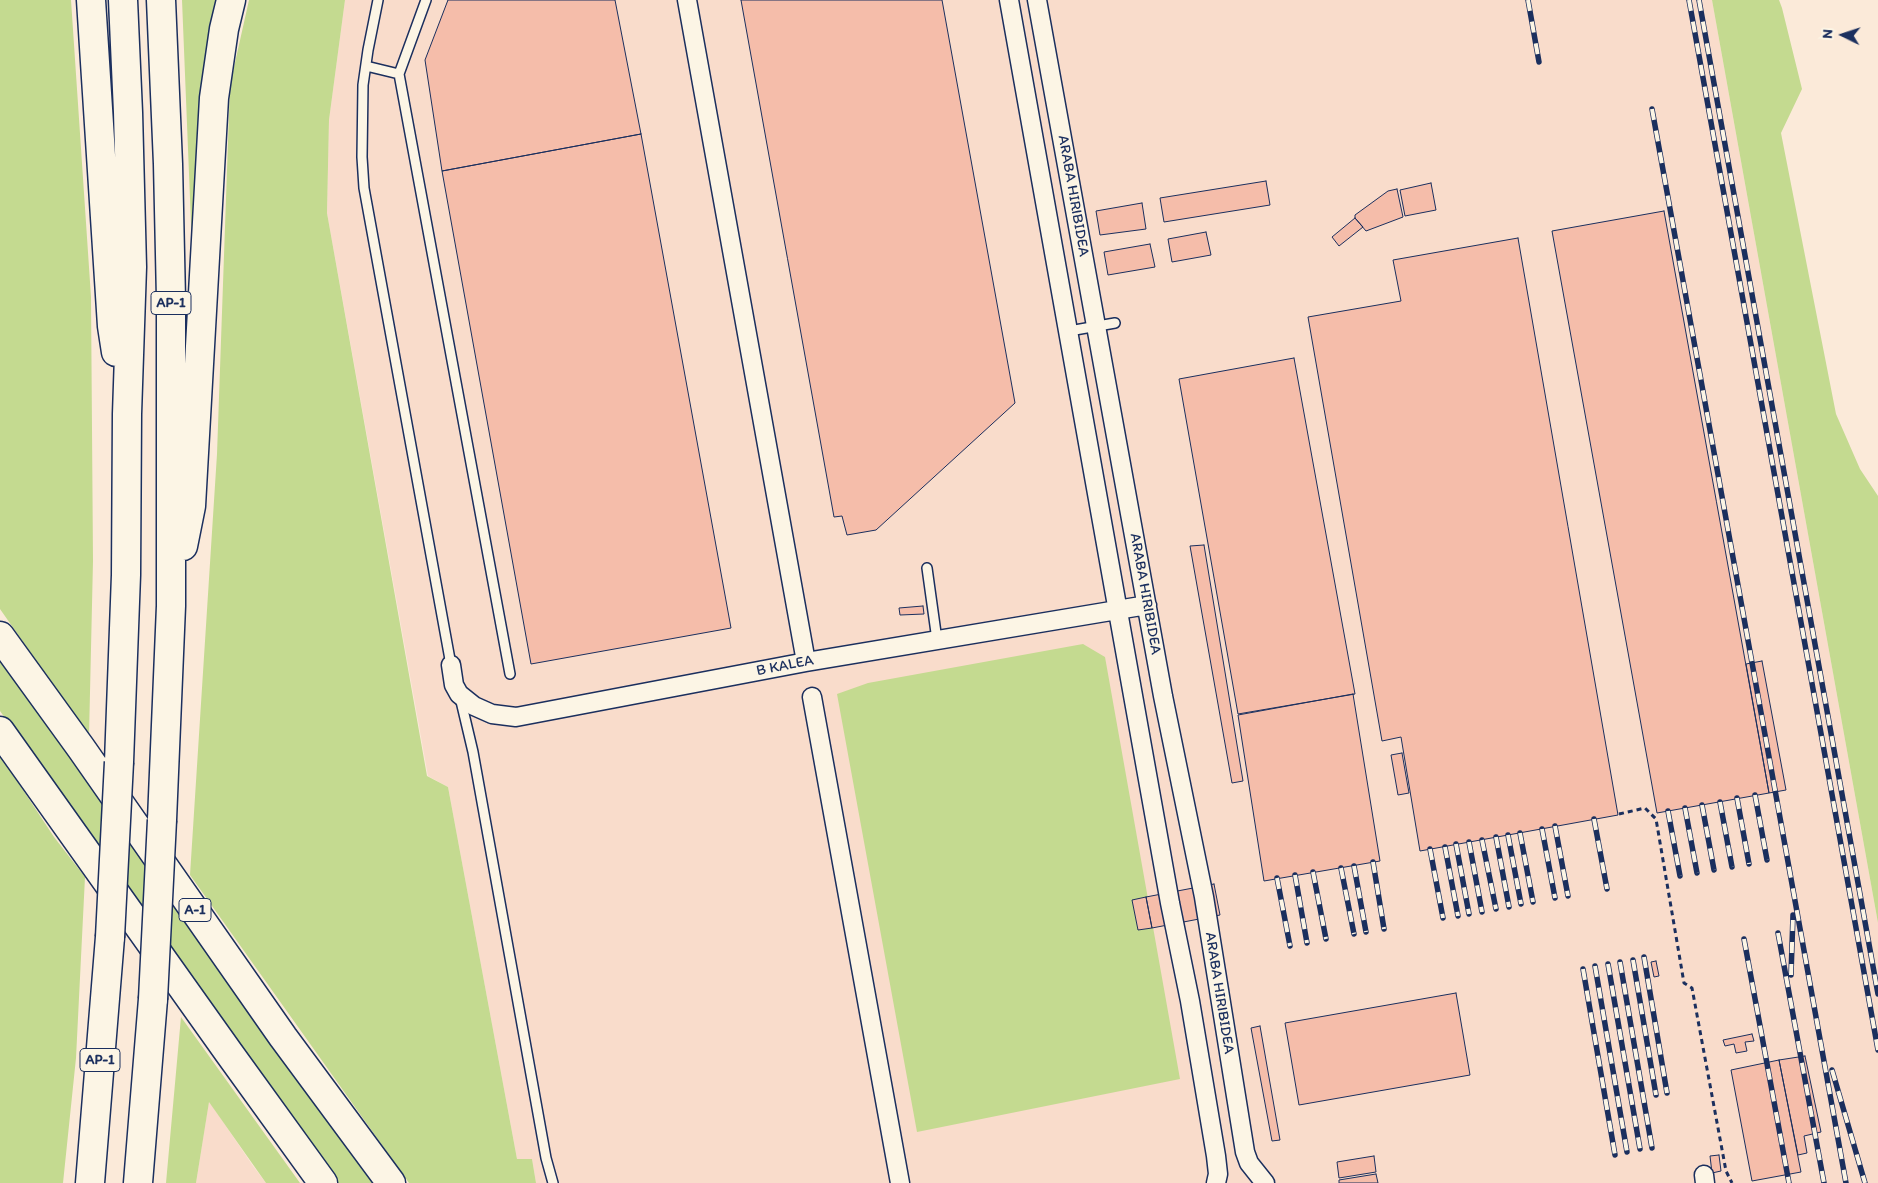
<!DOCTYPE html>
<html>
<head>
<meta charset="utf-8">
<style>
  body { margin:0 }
  #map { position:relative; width:1878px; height:1183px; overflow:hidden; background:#fbead9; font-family:Itim,sans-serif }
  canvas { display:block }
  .north { position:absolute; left:1818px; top:10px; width:50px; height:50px; -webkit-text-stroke:4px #fcf5e5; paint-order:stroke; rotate:274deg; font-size:14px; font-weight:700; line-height:20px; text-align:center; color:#1b2f5e }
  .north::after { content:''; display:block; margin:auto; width:18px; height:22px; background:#1b2f5e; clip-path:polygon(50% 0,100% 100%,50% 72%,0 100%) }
</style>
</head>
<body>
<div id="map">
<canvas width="1878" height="1183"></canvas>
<div class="north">N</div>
</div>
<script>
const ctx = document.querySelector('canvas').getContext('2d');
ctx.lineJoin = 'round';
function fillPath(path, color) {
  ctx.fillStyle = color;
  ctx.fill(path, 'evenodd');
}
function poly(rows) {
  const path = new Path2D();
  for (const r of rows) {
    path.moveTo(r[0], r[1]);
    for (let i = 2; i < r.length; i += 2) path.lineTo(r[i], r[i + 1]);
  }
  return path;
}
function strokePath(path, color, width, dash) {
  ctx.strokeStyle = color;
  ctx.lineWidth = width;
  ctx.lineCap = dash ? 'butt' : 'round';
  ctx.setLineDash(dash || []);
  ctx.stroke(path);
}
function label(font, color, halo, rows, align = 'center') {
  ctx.font = font + ' Itim,sans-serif';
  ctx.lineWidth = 4;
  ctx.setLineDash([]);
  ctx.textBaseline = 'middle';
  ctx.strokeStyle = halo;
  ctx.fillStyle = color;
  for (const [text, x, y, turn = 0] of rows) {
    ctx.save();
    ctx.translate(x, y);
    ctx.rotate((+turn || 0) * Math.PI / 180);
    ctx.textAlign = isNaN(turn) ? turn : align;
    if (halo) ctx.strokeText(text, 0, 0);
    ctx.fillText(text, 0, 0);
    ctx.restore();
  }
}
const built = poly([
  [345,0,1712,0,1878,923,1878,1183,536,1183,532,1159,517,1159,448,787,428,776,327,213,329,120],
  [209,1101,253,1166,266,1183,196,1183]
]);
const green = poly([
  [0,0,71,0,91,297,93,561,89,736,0,609],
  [182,0,217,0,213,13,200,104,192,248],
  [249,0,345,0,329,120,327,213,427,776,448,787,517,1159,532,1159,536,1183,409,1183,190,875,217,454,230,85],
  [1712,0,1779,0,1782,8,1802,89,1781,133,1836,414,1860,469,1878,496,1878,923],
  [1083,644,1105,657,1180,1079,917,1132,837,694,868,683],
  [0,658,253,1015,374,1183,338,1183,300,1132,0,711],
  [0,755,54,837,85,877,76,1058,63,1183,0,1183],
  [181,1017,300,1183,266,1183,209,1102,196,1183,166,1183]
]);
const building = poly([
  [448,0,615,0,641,134,442,171,425,60,448,0],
  [741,0,942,0,1015,403,876,530,847,535,842,516,834,517,741,0],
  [641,134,731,628,531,664,442,171,641,134],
  [1266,181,1270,205,1164,222,1160,198,1266,181],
  [1431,183,1436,210,1405,216,1400,190,1431,183],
  [1397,189,1403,217,1366,231,1355,218,1355,215,1388,191,1397,189],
  [1142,203,1146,229,1100,235,1096,211,1142,203],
  [1664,211,1769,793,1657,813,1552,231,1664,211],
  [1355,218,1363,227,1339,246,1332,237,1355,218],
  [1206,232,1211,255,1172,262,1168,239,1206,232],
  [1518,238,1618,815,1420,851,1401,737,1382,741,1308,317,1401,301,1393,260,1518,238],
  [1150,244,1155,267,1108,275,1104,252,1150,244],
  [1294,358,1355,694,1238,714,1179,379,1294,358],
  [1204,545,1243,781,1232,783,1190,546,1204,545],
  [923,606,924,614,900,615,899,608,923,606],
  [1762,661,1786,790,1769,793,1746,664,1762,661],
  [1353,694,1380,861,1264,881,1238,715,1353,694],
  [1402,753,1409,793,1398,795,1391,755,1402,753],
  [1214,884,1220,915,1152,928,1146,897,1214,884],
  [1146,897,1152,928,1138,930,1132,900,1146,897],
  [1656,961,1659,976,1654,977,1651,962,1656,961],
  [1456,993,1470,1075,1299,1105,1285,1023,1456,993],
  [1260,1026,1280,1140,1272,1141,1251,1028,1260,1026],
  [1752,1034,1754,1041,1745,1042,1747,1051,1736,1053,1734,1044,1725,1046,1723,1040,1752,1034],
  [1805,1056,1821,1132,1804,1136,1807,1153,1798,1155,1779,1060,1805,1056],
  [1779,1060,1801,1172,1752,1181,1731,1070,1779,1060],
  [1719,1155,1721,1171,1712,1173,1710,1156,1719,1155],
  [1374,1156,1376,1172,1339,1178,1337,1162,1374,1156],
  [1376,1174,1378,1183,1339,1183,1339,1180,1376,1174]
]);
const path = poly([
  [1619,814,1645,808,1656,819,1684,983,1692,988,1726,1171,1732,1183]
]);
const lane = poly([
  [378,0,368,50,363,85,362,157,364,188,451,665],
  [426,0,399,74,510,674],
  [366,66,399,74],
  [1069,331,1115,323],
  [927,568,937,640],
  [460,697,473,752,546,1158,553,1183]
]);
const street = poly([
  [687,0,806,662],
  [1009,0,1170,903,1190,1001,1216,1156,1218,1174,1216,1183],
  [1037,0,1163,696,1204,897,1245,1152,1249,1163,1265,1183],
  [451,665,454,685,459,694,474,706,492,714,516,717,806,662,1147,605],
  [812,697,900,1183],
  [1704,1175,1705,1183]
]);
const highway = poly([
  [91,0,112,326,116,352],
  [161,0,168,164,171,299,171,606,162,820],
  [183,546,191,506,214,98,224,29,231,0],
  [0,636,81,748,283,1037,391,1183],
  [0,731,229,1053,323,1183],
  [119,762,126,575,127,414,132,267,128,112,123,0],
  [90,1183,110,937],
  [138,1183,153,999]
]);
const rail = poly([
  [1528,0,1539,62],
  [1689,0,1878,1050],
  [1699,0,1878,994],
  [1652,109,1846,1183],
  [1755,795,1767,860],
  [1737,798,1749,864],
  [1720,802,1732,867],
  [1702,805,1714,870],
  [1685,808,1697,873],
  [1668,811,1680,876],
  [1594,819,1607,889],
  [1555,826,1568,896],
  [1542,829,1555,898],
  [1520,833,1533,902],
  [1508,835,1521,904],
  [1496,837,1509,907],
  [1482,840,1496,909],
  [1469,842,1482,912],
  [1456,844,1469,914],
  [1445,847,1458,916],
  [1430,849,1443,918],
  [1373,862,1384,929],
  [1354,866,1366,932],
  [1341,868,1354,934],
  [1313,872,1326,939],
  [1295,875,1307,943],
  [1277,878,1290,946],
  [1778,933,1824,1183],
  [1744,939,1789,1183],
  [1644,957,1667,1093],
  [1633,960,1656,1095],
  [1620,962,1652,1148],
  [1608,964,1640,1149],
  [1595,966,1627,1152],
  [1583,969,1615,1155],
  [1791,975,1793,915],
  [1832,1070,1865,1183]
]);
const highwayBridge = poly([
  [110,937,119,762],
  [153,999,162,820]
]);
const shields = [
  [171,303,40],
  [195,910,32],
  [100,1060,40]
];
const shieldNames = [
  ["AP-1",171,303],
  ["A-1",195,910],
  ["AP-1",100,1060]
];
const streetNames = [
  ["ARABA HIRIBIDEA",1073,196,80],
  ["ARABA HIRIBIDEA",1145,594,80],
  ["B KALEA",785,666,-11],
  ["ARABA HIRIBIDEA",1219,993,81]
];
fillPath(built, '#f9dccb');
fillPath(green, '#c4da90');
fillPath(building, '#f5bdaa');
strokePath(building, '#1b2f5e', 1);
strokePath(lane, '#1b2f5e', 12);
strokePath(street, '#1b2f5e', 21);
strokePath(highway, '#1b2f5e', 31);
strokePath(path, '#1b2f5e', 3, [5, 4]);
strokePath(lane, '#fcf5e5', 9);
strokePath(street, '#fcf5e5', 18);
strokePath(highway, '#fcf5e5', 28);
strokePath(rail, '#1b2f5e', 5.5);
strokePath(rail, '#fcf5e5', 4, [11]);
strokePath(highwayBridge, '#1b2f5e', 31, []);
strokePath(highwayBridge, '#fcf5e5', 28);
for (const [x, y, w] of shields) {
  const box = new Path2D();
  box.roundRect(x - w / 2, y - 11.5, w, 23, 4);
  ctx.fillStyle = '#fcf5e5';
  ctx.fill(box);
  strokePath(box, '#1b2f5e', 1);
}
label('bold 14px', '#1b2f5e', null, shieldNames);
label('15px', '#1b2f5e', '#fcf5e5', streetNames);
</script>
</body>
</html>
